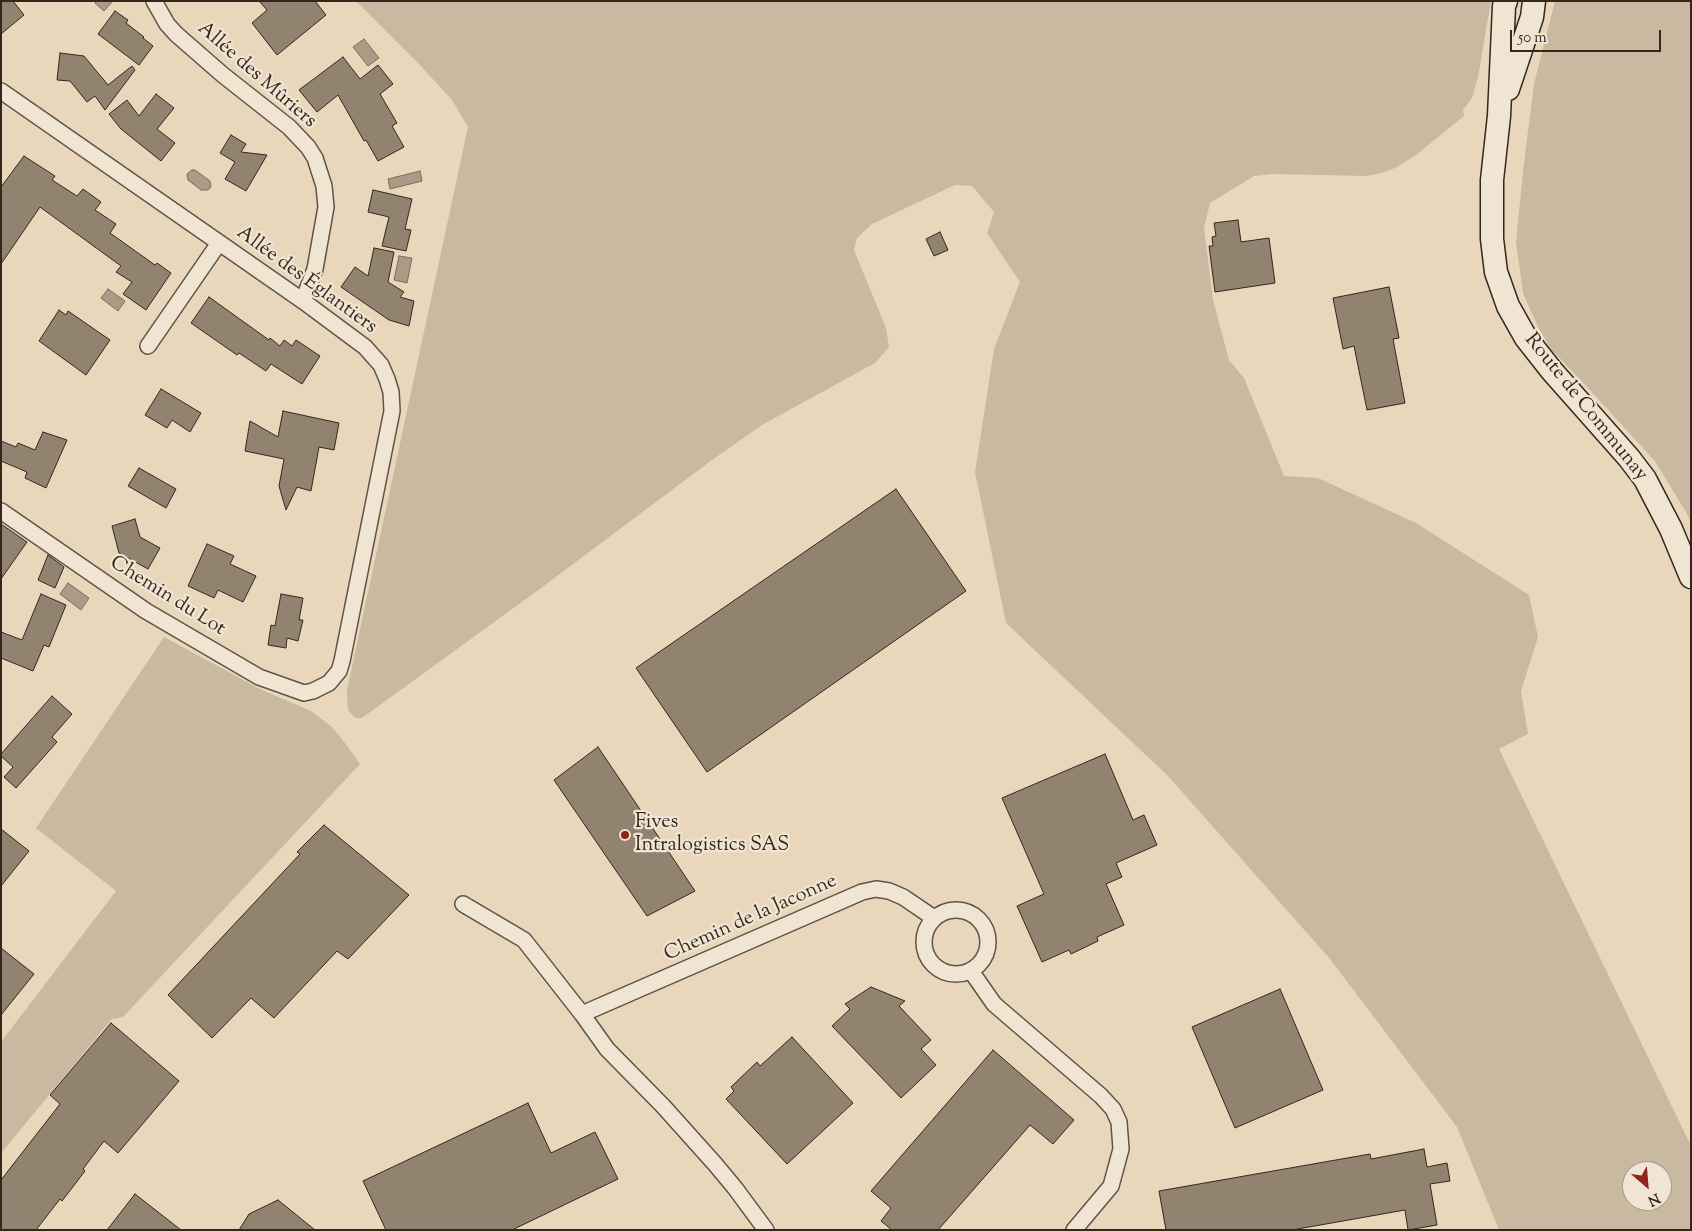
<!DOCTYPE html>
<html>
<head>
<meta charset="utf-8">
<style>
  body { margin:0 }
  #map { position:relative; width:1692px; height:1231px; overflow:hidden; background:#e8d7bb; font-family:"Sorts Mill Goudy",serif }
  canvas { display:block }
  .frame { position:absolute; inset:0; border:2px solid #33271e; pointer-events:none }
  .north { position:absolute; left:1622px; top:1161px; width:50px; height:50px; box-sizing:border-box; background:#f0e5d3; border:1px solid #a4998b; border-radius:50%; rotate:153deg; font-size:14px; font-weight:700; line-height:20px; text-align:center; color:#33271e }
  .north::after { content:''; display:block; margin:auto; width:18px; height:22px; background:#8f2418; clip-path:polygon(50% 0,100% 100%,50% 72%,0 100%) }
  .scale { position:absolute; left:1510px; top:30px; width:151px; height:22px; box-sizing:border-box; border:2px solid #33271e; border-top:0; padding-left:6px; font-size:15px; line-height:18px; white-space:nowrap; color:#33271e; -webkit-text-stroke:4px #f0e5d3; paint-order:stroke }
</style>
</head>
<body>
<div id="map">
<canvas width="1692" height="1231"></canvas>
<div class="frame"></div>
<div class="north">N</div>
<div class="scale">50 m</div>
</div>
<script>
const ctx = document.querySelector('canvas').getContext('2d');
ctx.lineJoin = 'round';
function fillPath(path, color) {
  ctx.fillStyle = color;
  ctx.fill(path, 'evenodd');
}
function poly(rows) {
  const path = new Path2D();
  for (const r of rows) {
    if (r.length === 3) {
      path.moveTo(r[0] + r[2], r[1]);
      path.arc(r[0], r[1], r[2], 0, 2 * Math.PI);
      continue;
    }
    path.moveTo(r[0], r[1]);
    for (let i = 2; i < r.length; i += 2) path.lineTo(r[i], r[i + 1]);
  }
  return path;
}
function strokePath(path, color, width, dash) {
  ctx.strokeStyle = color;
  ctx.lineWidth = width;
  ctx.lineCap = dash ? 'butt' : 'round';
  ctx.setLineDash(dash || []);
  ctx.stroke(path);
}
function label(font, color, halo, rows, align = 'center') {
  ctx.font = font + ' "Sorts Mill Goudy",serif';
  ctx.lineWidth = 4.5;
  ctx.setLineDash([]);
  ctx.textBaseline = 'middle';
  ctx.strokeStyle = halo;
  ctx.fillStyle = color;
  for (const [text, x, y, turn = 0] of rows) {
    ctx.save();
    ctx.translate(x, y);
    ctx.rotate((+turn || 0) * Math.PI / 180);
    ctx.textAlign = isNaN(turn) ? turn : align;
    if (halo) ctx.strokeText(text, 0, 0);
    ctx.fillText(text, 0, 0);
    ctx.restore();
  }
}
const green = poly([
  [356,1,1491,1,1478,77,1472,98,1463,110,1464,116,1416,155,1395,168,1382,173,1366,176,1274,174,1254,176,1210,203,1204,228,1213,300,1229,360,1244,378,1284,476,1318,478,1416,523,1529,595,1538,637,1521,691,1528,734,1499,749,1691,1146,1691,1230,1499,1230,1457,1127,1330,959,1168,776,1006,623,975,472,994,349,1020,282,987,233,994,212,972,186,955,185,872,224,857,238,854,250,886,328,889,347,875,363,762,425,712,460,537,591,362,718,355,718,348,710,347,690,468,127,452,100,419,64],
  [1632,1171,1662,1171,1662,1201,1632,1201],
  [1555,1,1691,1,1691,523,1686,512,1655,461,1587,387,1551,349,1538,327,1523,293,1516,242,1523,171,1534,84],
  [164,637,260,689,311,711,331,726,342,739,360,764,123,1017,112,1019,1,1153,1,1042,116,891,36,828]
]);
const water = poly([
  [97,1,113,1,104,11,95,3,97,1],
  [364,39,379,58,368,66,353,47,364,39],
  [192,170,195,170,210,181,211,187,208,190,201,190,188,180,187,174,192,170],
  [420,171,422,181,390,189,388,179,420,171],
  [399,256,412,258,407,283,394,280,399,256],
  [108,289,125,301,118,311,101,298,108,289],
  [68,583,89,598,81,610,60,594,68,583]
]);
const building = poly([
  [1,1,13,1,24,15,1,34,1,1],
  [259,1,315,1,326,15,277,55,252,23,267,10,259,1],
  [115,11,128,20,126,23,144,37,143,38,153,46,139,65,98,34,115,11],
  [60,53,84,56,108,85,132,66,135,70,105,110,95,96,87,102,70,81,57,80,60,53],
  [343,57,360,79,378,65,393,84,380,94,397,123,392,126,404,147,378,161,366,140,364,141,338,95,317,112,299,90,343,57],
  [156,94,174,108,157,129,175,143,161,161,121,129,109,114,127,100,139,116,156,94],
  [231,135,246,144,241,152,267,155,246,191,225,179,235,162,220,153,231,135],
  [24,156,55,176,52,180,77,196,83,189,101,202,95,210,116,224,110,233,155,265,157,263,171,273,146,310,123,294,132,282,116,272,121,266,40,207,1,264,1,187,24,156],
  [373,190,412,199,405,229,411,230,406,251,382,246,389,217,368,212,373,190],
  [1238,220,1241,242,1269,238,1275,283,1215,292,1209,246,1213,246,1212,237,1216,236,1214,223,1238,220],
  [940,232,948,250,934,256,926,239,940,232],
  [374,248,394,252,388,282,404,292,400,297,414,301,409,326,389,320,341,287,355,267,368,276,374,248],
  [1389,287,1399,338,1393,339,1405,403,1367,410,1354,346,1343,349,1333,298,1389,287],
  [209,297,269,340,270,338,280,346,284,340,292,346,296,340,320,356,302,384,271,364,266,371,239,353,237,355,191,323,209,297],
  [59,310,66,315,68,311,110,340,86,375,39,341,59,310],
  [161,389,201,413,190,432,172,420,167,428,145,415,161,389],
  [283,411,339,423,334,450,319,447,311,491,297,487,286,510,279,486,284,459,245,451,250,421,278,437,283,411],
  [43,432,67,440,46,488,25,478,27,472,1,461,1,441,16,447,18,443,35,450,43,432],
  [139,468,176,489,166,508,128,486,139,468],
  [896,489,966,591,707,772,636,668,896,489],
  [135,519,140,537,160,548,148,569,119,553,112,526,135,519],
  [1,524,27,542,1,579,1,524],
  [207,544,234,556,230,564,256,576,243,602,218,590,214,598,188,586,207,544],
  [48,555,64,567,55,588,38,580,48,555],
  [41,594,66,605,49,647,44,645,33,671,1,658,1,632,22,640,41,594],
  [281,594,303,598,299,620,303,620,298,641,287,638,286,648,268,645,271,625,275,626,281,594],
  [52,696,72,714,52,737,57,742,16,788,4,777,13,767,1,756,1,754,52,696],
  [598,747,695,891,647,916,554,780,598,747],
  [1105,754,1133,820,1144,815,1157,845,1116,863,1122,877,1106,884,1124,925,1097,937,1098,941,1071,954,1069,950,1042,962,1017,906,1044,894,1002,798,1105,754],
  [324,825,409,895,348,959,337,951,274,1018,251,998,212,1038,168,995,300,854,297,852,324,825],
  [1,829,29,851,1,886,1,829],
  [1,948,34,974,1,1015,1,948],
  [871,987,905,1001,899,1006,931,1040,921,1049,936,1065,901,1098,832,1026,850,1009,845,1004,871,987],
  [1280,989,1323,1090,1235,1128,1192,1027,1280,989],
  [111,1023,179,1081,118,1153,104,1141,83,1169,85,1171,62,1201,60,1199,36,1230,1,1230,1,1180,60,1104,50,1095,111,1023],
  [792,1037,853,1103,787,1164,726,1099,734,1091,731,1087,757,1062,760,1066,792,1037],
  [993,1050,1074,1120,1053,1144,1030,1125,938,1230,892,1230,881,1221,891,1208,871,1191,993,1050],
  [528,1103,551,1153,595,1132,618,1179,512,1230,386,1230,363,1181,528,1103],
  [1424,1149,1427,1167,1447,1163,1450,1181,1430,1184,1437,1225,1408,1230,1405,1210,1292,1230,1166,1230,1159,1191,1370,1154,1371,1159,1424,1149],
  [135,1194,181,1230,107,1230,135,1194],
  [278,1200,315,1230,239,1230,249,1214,278,1200]
]);
const street = poly([
  [154,1,167,24,176,34,223,75,289,127,308,147,315,158,324,186,326,207,315,269,303,301],
  [1,91,303,301,365,347,381,365,387,379,391,392,392,411,342,661,339,671,329,683,313,691,304,693,259,677,146,611,1,511],
  [148,346,219,243],
  [463,904,524,940,582,1014],
  [956,942,32],
  [971,971,994,1004,1101,1096,1113,1109,1119,1122,1121,1149,1111,1186,1074,1230],
  [766,1230,735,1188,715,1164,663,1106,607,1049,582,1014,862,892,876,889,889,891,903,897,934,918]
]);
const secondary = poly([
  [1506,1,1504,6,1499,116,1492,180,1492,239,1496,272,1508,306,1526,338,1552,371,1629,458,1645,479,1671,529,1691,577],
  [1508,89,1532,17,1534,1]
]);
const markers = [
  [625,835,5,"#8f2418"]
];
const streetNames = [
  ["Allée des Mûriers",256,76,41],
  ["Allée des Églantiers",306,281,36],
  ["Route de Communay",1585,408,51],
  ["Chemin du Lot",167,597,32],
  ["Chemin de la Jaconne",751,919,-24]
];
const poiNames = [
  ["Fives",635,824],
  ["Intralogistics SAS",635,847]
];
fillPath(green, '#c9b9a0');
fillPath(water, '#aa9b86');
strokePath(water, '#7a6d5c', 1);
fillPath(building, '#918370');
strokePath(building, '#33271e', 1);
strokePath(street, '#605345', 18);
strokePath(secondary, '#33271e', 25);
strokePath(street, '#f0e5d3', 15);
strokePath(secondary, '#f0e5d3', 22);
for (const [x, y, r, color] of markers) {
  const dot = new Path2D();
  dot.arc(x, y, r, 0, 2 * Math.PI);
  ctx.fillStyle = color;
  ctx.fill(dot);
  strokePath(dot, '#f0e5d3', 2);
}
label('20px', '#33271e', '#f0e5d3', streetNames);
label('20px', '#33271e', '#f0e5d3', poiNames, 'left');
</script>
</body>
</html>
